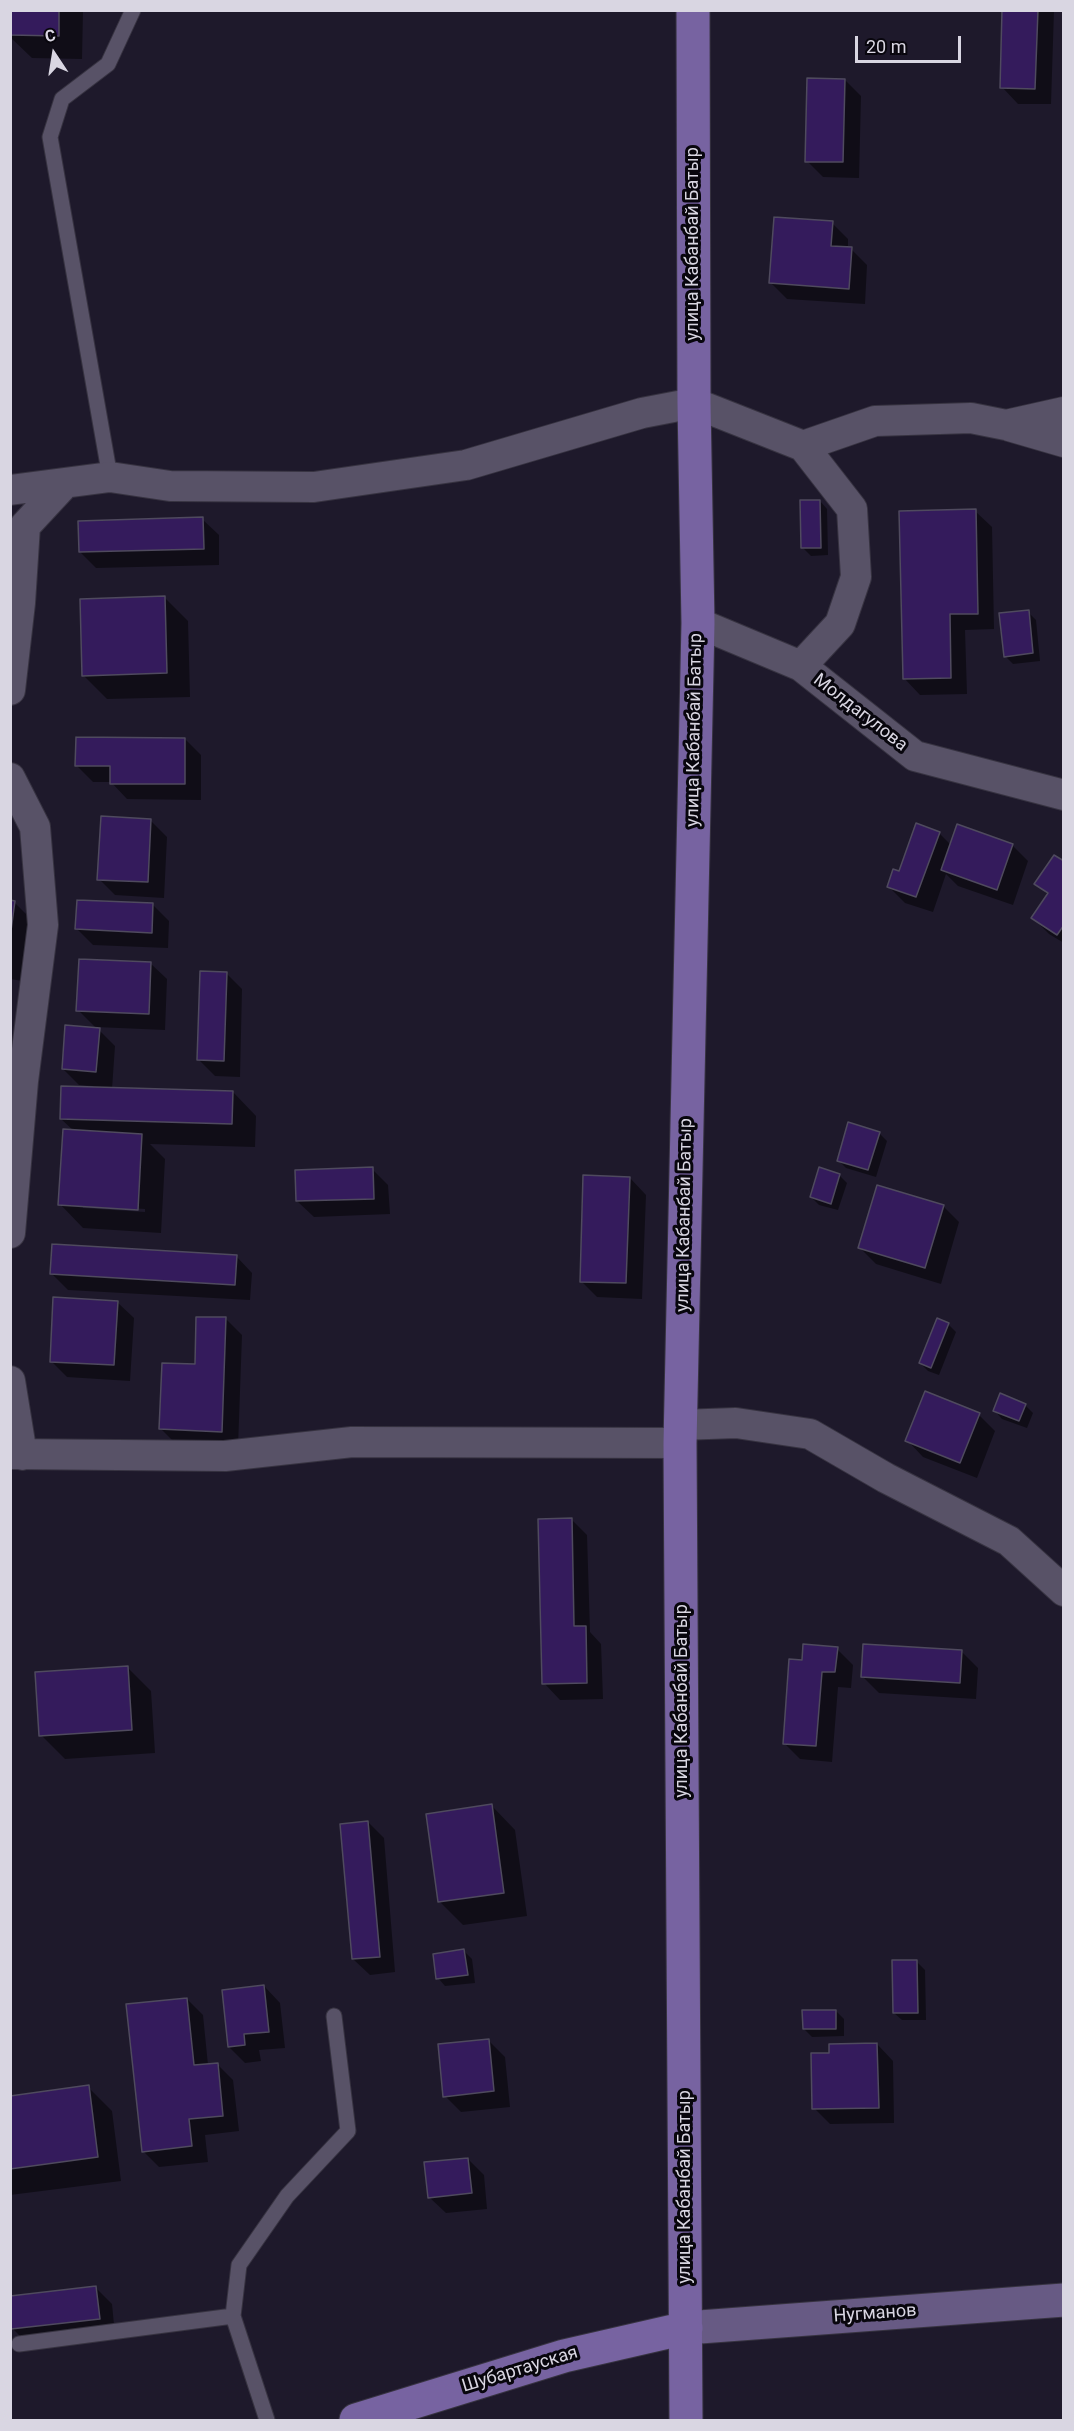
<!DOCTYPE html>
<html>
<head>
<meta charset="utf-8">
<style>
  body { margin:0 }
  #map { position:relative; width:1074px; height:2431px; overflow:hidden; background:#1e192b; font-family:Roboto,sans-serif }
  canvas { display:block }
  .frame { position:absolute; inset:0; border:12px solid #d9d6e2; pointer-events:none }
  .north { position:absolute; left:24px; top:24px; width:60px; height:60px; -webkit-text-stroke:4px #08060d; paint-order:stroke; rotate:348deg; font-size:16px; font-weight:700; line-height:24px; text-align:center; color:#d9d6e2 }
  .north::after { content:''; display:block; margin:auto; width:21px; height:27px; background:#d9d6e2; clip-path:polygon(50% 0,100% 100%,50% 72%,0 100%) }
  .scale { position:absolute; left:855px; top:36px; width:106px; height:27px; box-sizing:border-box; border:3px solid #d9d6e2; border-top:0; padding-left:8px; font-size:18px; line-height:21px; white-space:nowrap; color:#d9d6e2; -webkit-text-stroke:4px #08060d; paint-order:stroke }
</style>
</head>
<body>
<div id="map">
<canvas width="1074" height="2431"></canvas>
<div class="frame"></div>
<div class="north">С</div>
<div class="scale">20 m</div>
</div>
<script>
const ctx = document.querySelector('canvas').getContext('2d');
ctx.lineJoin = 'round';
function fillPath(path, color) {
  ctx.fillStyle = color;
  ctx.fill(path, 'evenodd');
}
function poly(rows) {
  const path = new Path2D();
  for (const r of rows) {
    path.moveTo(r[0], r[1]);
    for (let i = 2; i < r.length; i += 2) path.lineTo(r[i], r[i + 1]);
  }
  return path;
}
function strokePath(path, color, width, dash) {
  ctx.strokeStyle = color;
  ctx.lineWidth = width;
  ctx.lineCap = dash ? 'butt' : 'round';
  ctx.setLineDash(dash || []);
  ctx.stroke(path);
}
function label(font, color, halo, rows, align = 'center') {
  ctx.font = font + ' Roboto,sans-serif';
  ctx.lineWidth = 6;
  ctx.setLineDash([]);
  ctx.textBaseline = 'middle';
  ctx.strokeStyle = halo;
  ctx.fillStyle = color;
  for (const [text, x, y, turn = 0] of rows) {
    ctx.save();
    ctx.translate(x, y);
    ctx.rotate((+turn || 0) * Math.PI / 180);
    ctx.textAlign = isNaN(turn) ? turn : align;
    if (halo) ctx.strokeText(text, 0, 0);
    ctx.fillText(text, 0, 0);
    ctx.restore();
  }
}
const shadow = poly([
  [10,10,83,10,82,59,32,58,10,37],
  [1003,10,1054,10,1051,104,1018,104,1002,87],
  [845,80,861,96,859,178,823,177,807,161],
  [832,223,848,239,848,248,851,249,867,265,865,304,787,299,771,283],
  [820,501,827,509,828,555,811,556,803,548],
  [975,511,992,527,994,629,965,630,967,694,920,695,904,678],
  [202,519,219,535,219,565,96,568,80,552],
  [165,598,188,621,190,697,107,699,83,675],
  [1028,612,1036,620,1040,661,1013,664,1005,656],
  [185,739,201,755,201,800,127,799,111,782,93,782,77,766],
  [150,820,167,837,164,898,115,895,99,879],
  [939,833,951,845,1012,845,1028,861,1013,905,958,886,946,874,933,912,905,903,888,886],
  [1064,863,1064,943,1049,934,1033,918,1048,895,1036,883],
  [10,902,14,902,31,919,23,981,10,979],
  [153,905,169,921,168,948,93,945,77,929],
  [150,963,167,979,165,1030,96,1027,115,1046,112,1089,233,1092,256,1116,255,1147,150,1144,165,1159,161,1233,83,1228,60,1204,75,1132,61,1119,93,1089,93,1086,79,1085,63,1069,97,1029,78,1010],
  [83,1205,145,1209,145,1212,83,1208],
  [226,973,242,989,240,1077,215,1076,199,1060],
  [879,1133,887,1141,876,1177,846,1168,838,1160],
  [372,1169,388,1185,390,1214,314,1217,297,1201],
  [839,1175,847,1183,838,1210,819,1205,811,1197],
  [630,1178,646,1195,642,1299,597,1297,581,1281],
  [943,1206,959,1222,941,1284,876,1264,860,1248],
  [236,1256,252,1273,250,1300,68,1290,52,1274],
  [117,1302,134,1318,130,1381,67,1377,51,1361],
  [226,1319,242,1335,238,1447,177,1445,161,1429,196,1366],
  [948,1324,956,1332,939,1375,928,1371,920,1363],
  [1025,1405,1033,1413,1027,1428,1002,1419,995,1411],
  [979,1415,995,1431,977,1478,923,1457,907,1440],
  [571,1519,587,1535,590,1632,601,1644,603,1699,560,1700,544,1683],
  [837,1649,853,1665,851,1688,838,1687,832,1762,800,1759,784,1743,803,1662],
  [962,1652,978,1668,976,1699,879,1693,863,1677],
  [127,1667,151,1691,155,1753,65,1759,41,1735],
  [492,1806,515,1830,527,1916,463,1925,439,1901],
  [368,1822,384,1838,395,1972,370,1975,353,1959],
  [464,1951,472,1959,475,1983,445,1986,438,1978],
  [917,1962,925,1970,926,2020,902,2020,894,2013],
  [264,1986,280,2003,285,2048,259,2050,261,2061,245,2063,229,2047],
  [187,1999,203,2015,208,2065,217,2064,233,2080,239,2131,205,2135,208,2162,159,2167,143,2151],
  [836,2011,844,2019,844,2036,812,2037,804,2029],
  [488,2040,505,2057,510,2107,461,2112,445,2096],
  [877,2044,893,2061,894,2123,830,2124,814,2108,830,2054],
  [88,2087,112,2111,121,2181,10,2195,10,2097],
  [468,2159,484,2175,487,2209,446,2213,429,2197],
  [96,2288,112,2304,115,2335,28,2344,12,2328]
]);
const building = poly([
  [10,10,59,10,59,36,10,35,10,10],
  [1002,10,1038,10,1035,89,1000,88,1002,10],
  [807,78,845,79,843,162,805,162,807,78],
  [774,217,833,221,831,246,852,247,849,289,769,283,774,217],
  [800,500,820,500,821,548,801,548,800,500],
  [976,509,978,614,950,614,951,678,903,679,899,511,976,509],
  [203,517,204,549,79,552,78,521,203,517],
  [165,596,167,673,82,676,80,599,165,596],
  [1029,610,1033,653,1004,657,999,613,1029,610],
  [76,737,185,738,185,784,110,784,110,766,75,766,76,737],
  [101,816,151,819,148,882,97,880,101,816],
  [916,823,940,832,916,897,887,887,893,869,899,871,916,823],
  [957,824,1013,844,997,890,941,870,957,824],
  [1054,855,1064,861,1064,925,1057,935,1031,918,1048,893,1034,884,1054,855],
  [10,900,15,901,10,938,10,900],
  [77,900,153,903,152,933,75,929,77,900],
  [79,959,151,962,149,1014,76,1011,79,959],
  [200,971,227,972,224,1061,197,1060,200,971],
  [65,1025,100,1028,96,1072,62,1069,65,1025],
  [61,1086,233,1091,232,1124,60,1119,61,1086],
  [848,1122,880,1132,868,1170,837,1161,848,1122],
  [63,1129,142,1134,138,1210,58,1205,63,1129],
  [373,1167,374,1199,296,1201,295,1170,373,1167],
  [819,1167,840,1174,831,1204,810,1197,819,1167],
  [583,1175,630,1177,626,1283,580,1282,583,1175],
  [877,1185,944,1205,925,1268,858,1248,877,1185],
  [52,1244,237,1255,235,1285,50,1274,52,1244],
  [53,1297,118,1301,114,1365,50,1362,53,1297],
  [196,1317,226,1317,222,1432,159,1429,162,1363,195,1364,196,1317],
  [937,1318,949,1323,931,1368,919,1363,937,1318],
  [925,1391,980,1413,960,1463,905,1441,925,1391],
  [1000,1393,1026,1404,1019,1421,993,1411,1000,1393],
  [572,1518,574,1626,586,1626,587,1683,542,1684,538,1519,572,1518],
  [803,1644,838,1647,835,1672,822,1672,816,1746,783,1744,789,1659,802,1660,803,1644],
  [863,1644,962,1650,960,1683,861,1677,863,1644],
  [128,1666,132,1730,39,1736,35,1672,128,1666],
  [492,1804,504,1893,438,1902,426,1814,492,1804],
  [368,1821,380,1957,352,1959,340,1824,368,1821],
  [464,1949,468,1975,436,1979,433,1954,464,1949],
  [892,1960,917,1960,918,2013,893,2013,892,1960],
  [264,1985,269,2032,244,2034,245,2045,228,2047,222,1990,264,1985],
  [187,1998,194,2065,218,2063,223,2116,189,2119,192,2146,142,2152,126,2004,187,1998],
  [802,2010,836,2010,836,2029,803,2029,802,2010],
  [489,2039,494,2091,443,2097,438,2044,489,2039],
  [877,2043,879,2108,812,2109,811,2053,829,2053,829,2044,877,2043],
  [89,2085,98,2157,10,2169,10,2096,89,2085],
  [468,2158,472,2193,428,2198,424,2162,468,2158],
  [96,2286,100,2319,11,2329,10,2296,96,2286]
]);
const lane = poly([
  [110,477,50,137,62,99,108,64,133,10],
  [19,2344,233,2316],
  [267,2420,233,2316,239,2265,287,2196,348,2131,334,2016]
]);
const street = poly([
  [1009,426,1064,442],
  [803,446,875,421,971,418,1006,425,1064,412],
  [10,490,110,477,170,486,314,487,466,465,642,413,694,403,803,446,852,509,856,577,840,624,801,666],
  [698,623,801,666,915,756,1064,795],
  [10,690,20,603,25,526,64,484],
  [10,778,35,827,43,925,23,1081,10,1233],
  [10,1381,22,1455],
  [680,1425,736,1423,810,1434,886,1478,1009,1541,1064,1591],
  [10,1454,225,1456,352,1442,680,1443]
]);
const secondary = poly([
  [686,2328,1064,2300]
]);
const primary = poly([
  [356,2420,564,2356,686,2328],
  [686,2420,680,1443,698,623,694,403,693,10]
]);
const streetNames = [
  ["улица Кабанбай Батыр",693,244,-90],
  ["Молдагулова",860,713,38],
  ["улица Кабанбай Батыр",695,730,-89],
  ["улица Кабанбай Батыр",685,1215,-89],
  ["улица Кабанбай Батыр",682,1701,-90],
  ["улица Кабанбай Батыр",685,2187,-90],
  ["Нугманов",875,2314,-4],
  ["Шубартауская",520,2370,-17]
];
fillPath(shadow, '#0007');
fillPath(building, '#341b5c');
strokePath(building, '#4f4a5e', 1.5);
strokePath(lane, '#373341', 17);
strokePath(street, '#373341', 32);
strokePath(secondary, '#373341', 35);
strokePath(primary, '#373341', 35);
strokePath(lane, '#585267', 15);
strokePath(street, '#585267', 30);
strokePath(secondary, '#675a84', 33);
strokePath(primary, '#7763a1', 33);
label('18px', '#d9d6e2', '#08060d', streetNames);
</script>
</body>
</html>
